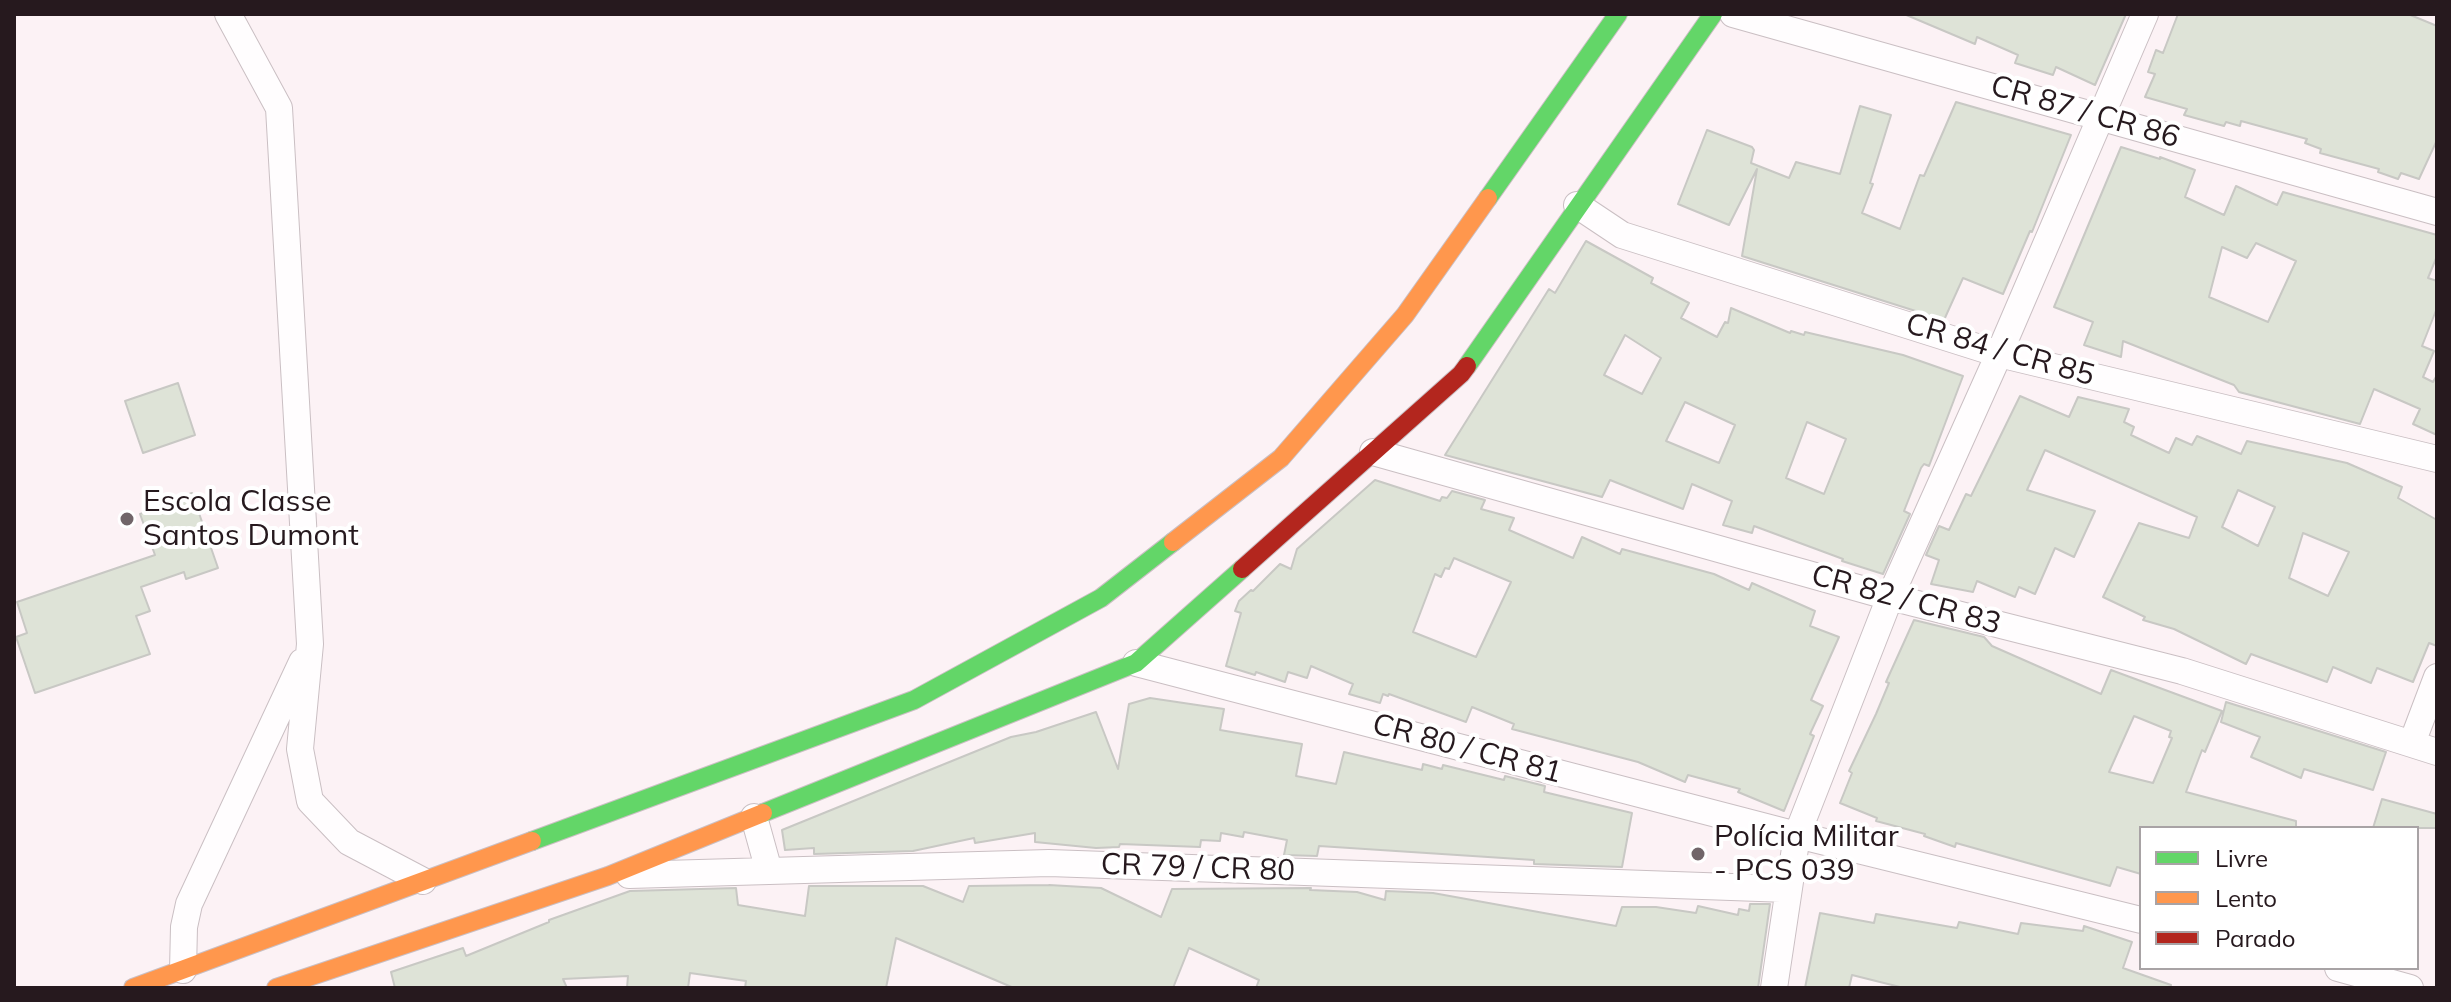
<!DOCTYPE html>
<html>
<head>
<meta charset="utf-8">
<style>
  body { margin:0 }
  #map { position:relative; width:2451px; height:1002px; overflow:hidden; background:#fcf2f5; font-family:Mulish,sans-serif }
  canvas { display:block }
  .frame { position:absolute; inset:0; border:16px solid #26191e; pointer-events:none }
  .legend { position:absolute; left:2139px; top:826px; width:280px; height:144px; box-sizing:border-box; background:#fff; border:2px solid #a8a3a5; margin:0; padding:10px 14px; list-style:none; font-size:24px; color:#26191e }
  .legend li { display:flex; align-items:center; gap:16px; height:40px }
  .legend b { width:40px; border:2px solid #a8a3a5 }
</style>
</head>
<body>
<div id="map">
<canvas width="2451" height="1002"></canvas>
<div class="frame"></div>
<ul class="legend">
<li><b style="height:10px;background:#63d668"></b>Livre</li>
<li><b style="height:10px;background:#ff974d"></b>Lento</li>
<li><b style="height:10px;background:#b3261e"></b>Parado</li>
</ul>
</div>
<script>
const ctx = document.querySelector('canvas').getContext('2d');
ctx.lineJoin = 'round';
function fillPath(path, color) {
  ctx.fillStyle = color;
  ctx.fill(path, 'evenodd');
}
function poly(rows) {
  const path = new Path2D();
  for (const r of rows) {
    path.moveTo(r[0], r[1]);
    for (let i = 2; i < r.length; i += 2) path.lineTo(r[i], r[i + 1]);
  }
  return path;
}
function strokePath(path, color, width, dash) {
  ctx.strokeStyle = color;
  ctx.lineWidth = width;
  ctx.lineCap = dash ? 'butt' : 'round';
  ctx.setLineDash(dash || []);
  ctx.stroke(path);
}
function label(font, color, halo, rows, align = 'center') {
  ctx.font = font + ' Mulish,sans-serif';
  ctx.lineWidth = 8;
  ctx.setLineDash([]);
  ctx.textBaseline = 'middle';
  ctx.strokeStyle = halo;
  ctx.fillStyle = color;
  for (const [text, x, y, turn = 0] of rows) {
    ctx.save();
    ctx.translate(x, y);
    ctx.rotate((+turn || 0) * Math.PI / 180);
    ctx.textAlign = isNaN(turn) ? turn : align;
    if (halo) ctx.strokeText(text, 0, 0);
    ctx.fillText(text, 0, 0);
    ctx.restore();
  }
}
const building = poly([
  [1904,14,2126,14,2095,85,2056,67,2053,75,2015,63,2018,55,1977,37,1975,44,1904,14],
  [2178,14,2408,14,2437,26,2437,140,2419,179,2401,173,2398,179,2378,172,2379,169,2320,153,2321,149,2305,143,2307,139,2241,121,2240,126,2226,122,2224,126,2184,115,2187,109,2145,97,2155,74,2148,72,2156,50,2163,53,2178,14],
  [1956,102,2071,135,2032,232,2030,231,2003,294,1963,278,1944,320,1742,256,1757,169,1729,225,1678,204,1707,130,1752,147,1754,150,1751,163,1789,178,1796,162,1840,174,1860,106,1891,115,1870,183,1873,184,1862,213,1900,229,1920,175,1924,176,1956,102],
  [2121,147,2160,159,2160,157,2195,170,2185,197,2224,215,2236,186,2277,205,2283,192,2437,235,2437,256,2428,278,2437,281,2437,308,2422,346,2434,351,2423,377,2433,382,2437,375,2437,435,2413,424,2420,409,2374,389,2360,424,2239,392,2234,385,2123,341,2121,357,2084,345,2093,322,2054,307,2121,147],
  [2256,243,2296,261,2268,322,2209,297,2222,247,2247,258,2256,243],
  [1586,241,1653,278,1651,283,1689,303,1681,318,1717,337,1725,322,1728,323,1731,308,1790,333,1791,331,1804,335,1805,332,1903,355,1963,376,1929,466,1924,464,1921,468,1904,511,1910,514,1883,574,1842,561,1843,559,1754,526,1752,533,1723,525,1732,501,1692,484,1683,509,1610,480,1602,497,1445,455,1549,289,1555,293,1586,241],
  [1625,335,1661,358,1642,394,1604,375,1625,335],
  [1685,402,1735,425,1719,463,1666,441,1685,402],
  [1807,422,1846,439,1824,494,1786,478,1807,422],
  [178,383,195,435,143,453,125,401,178,383],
  [2020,396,2069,417,2078,397,2129,409,2124,422,2134,427,2131,435,2169,453,2176,438,2192,445,2197,436,2241,454,2247,441,2347,463,2402,487,2398,498,2437,520,2437,646,2429,643,2413,682,2377,668,2371,683,2333,667,2327,682,2251,654,2246,664,2174,629,2143,620,2145,617,2103,597,2139,523,2189,538,2197,517,2045,450,2027,490,2095,511,2074,557,2055,548,2035,594,2019,587,2015,597,1977,581,1973,592,1931,584,1939,560,1926,555,1939,526,1949,530,1966,494,1971,496,2020,396],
  [2238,490,2275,507,2258,546,2222,527,2238,490],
  [2303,533,2349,552,2328,596,2289,578,2303,533],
  [1375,480,1440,501,1442,497,1447,498,1452,491,1485,500,1481,509,1514,518,1509,530,1573,558,1582,537,1620,554,1622,549,1714,574,1749,590,1752,583,1815,611,1810,626,1839,637,1811,700,1823,706,1810,734,1814,736,1784,811,1738,792,1740,789,1688,775,1685,782,1638,762,1512,729,1514,724,1472,707,1466,722,1389,694,1388,696,1383,694,1380,703,1349,694,1353,684,1311,666,1307,678,1288,672,1285,682,1256,672,1255,675,1226,666,1241,613,1235,611,1239,601,1251,590,1253,591,1280,564,1291,569,1297,549,1375,480],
  [1454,558,1511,582,1476,657,1413,632,1435,574,1441,577,1445,568,1449,569,1454,558],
  [192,493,218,568,186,579,184,572,141,587,150,611,136,616,150,654,35,693,16,637,27,633,17,602,155,555,140,514,149,511,148,508,192,493],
  [1914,620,1984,637,1992,646,2101,694,2111,670,2222,711,2205,752,2202,750,2186,792,2296,821,2296,828,2141,828,2141,874,2117,867,2110,886,1956,843,1955,847,1924,836,1925,834,1876,821,1877,818,1840,803,1852,773,1849,771,1876,714,1889,683,1886,682,1914,620],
  [2134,716,2171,731,2169,737,2172,738,2153,783,2109,772,2134,716],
  [1150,698,1224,709,1220,730,1302,744,1296,776,1336,784,1344,752,1422,770,1423,764,1442,769,1443,765,1504,780,1505,776,1545,786,1544,792,1632,813,1622,867,1534,864,1534,860,1319,846,1317,856,1284,855,1287,840,1244,832,1243,837,1221,833,1220,841,1201,840,1200,847,1120,844,1119,847,1096,848,1035,842,1035,833,975,843,974,838,913,851,814,854,814,848,785,850,782,830,1011,737,1036,732,1096,712,1118,769,1129,704,1150,698],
  [2226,702,2386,752,2373,790,2304,769,2301,778,2251,757,2260,737,2221,722,2226,702],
  [2382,799,2437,814,2437,828,2373,828,2382,799],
  [1049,885,1101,888,1161,917,1172,889,1311,888,1310,890,1357,892,1385,900,1386,891,1433,893,1616,926,1622,907,1656,907,1696,913,1698,906,1738,915,1739,909,1749,911,1750,904,1770,904,1758,988,1256,988,1259,980,1189,948,1173,988,1014,988,896,938,886,988,745,988,746,981,690,973,688,988,627,988,628,976,563,979,567,988,395,988,391,972,463,948,466,956,549,922,549,920,630,891,736,888,738,905,805,916,809,886,923,886,963,902,969,886,1049,885],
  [1820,913,1874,923,1876,914,1957,928,1959,922,2018,934,2021,923,2083,931,2084,926,2132,942,2123,968,2171,985,2170,988,1904,988,1852,975,1849,988,1805,988,1820,913]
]);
const street = poly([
  [228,14,279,108,310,644,300,749,310,801,349,842,423,881],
  [1733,14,2437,212],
  [1577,205,1622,235,1999,354,2437,459],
  [1373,452,1890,597,2182,671,2437,752],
  [1136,663,1797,835,2141,920],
  [2412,743,2437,677],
  [754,817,769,871],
  [629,875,1049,863,1788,889],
  [2338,968,2410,988],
  [183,970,184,927,189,904,302,662],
  [1774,988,1797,835,1890,597,1999,354,2145,14]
]);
const fast = poly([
  [1488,198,1618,14],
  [1467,366,1713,14],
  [763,813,1136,663,1242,569],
  [532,841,914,700,1101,598,1173,542]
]);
const slow = poly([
  [1173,542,1281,458,1405,315,1488,198],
  [133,988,532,841],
  [276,988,608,876,763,813]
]);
const jam = poly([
  [1242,569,1461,374,1467,366]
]);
const markers = [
  [127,519,8,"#716569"],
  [1698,854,8,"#716569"]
];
const streetNames = [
  ["CR 87 / CR 86",2085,112,16],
  ["CR 84 / CR 85",2000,350,16],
  ["CR 82 / CR 83",1906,600,15],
  ["CR 80 / CR 81",1467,749,15],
  ["CR 79 / CR 80",1198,868,2]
];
const poiNames = [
  ["Escola Classe",143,502],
  ["Santos Dumont",143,536],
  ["Polícia Militar",1714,837],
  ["- PCS 039",1714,871]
];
fillPath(building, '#dee3d7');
strokePath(building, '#c8c8c4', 2);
strokePath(street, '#cabfc3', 28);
strokePath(fast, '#cabfc3', 20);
strokePath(slow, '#cabfc3', 20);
strokePath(jam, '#cabfc3', 20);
strokePath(street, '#fffdfe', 26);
strokePath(fast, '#63d668', 18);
strokePath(slow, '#ff974d', 18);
strokePath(jam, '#b3261e', 18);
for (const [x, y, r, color] of markers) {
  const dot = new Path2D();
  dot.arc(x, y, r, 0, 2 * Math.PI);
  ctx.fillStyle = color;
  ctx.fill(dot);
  strokePath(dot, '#fff', 3);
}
label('30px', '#26191e', '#fff', streetNames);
label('30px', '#26191e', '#fff', poiNames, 'left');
</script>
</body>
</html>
